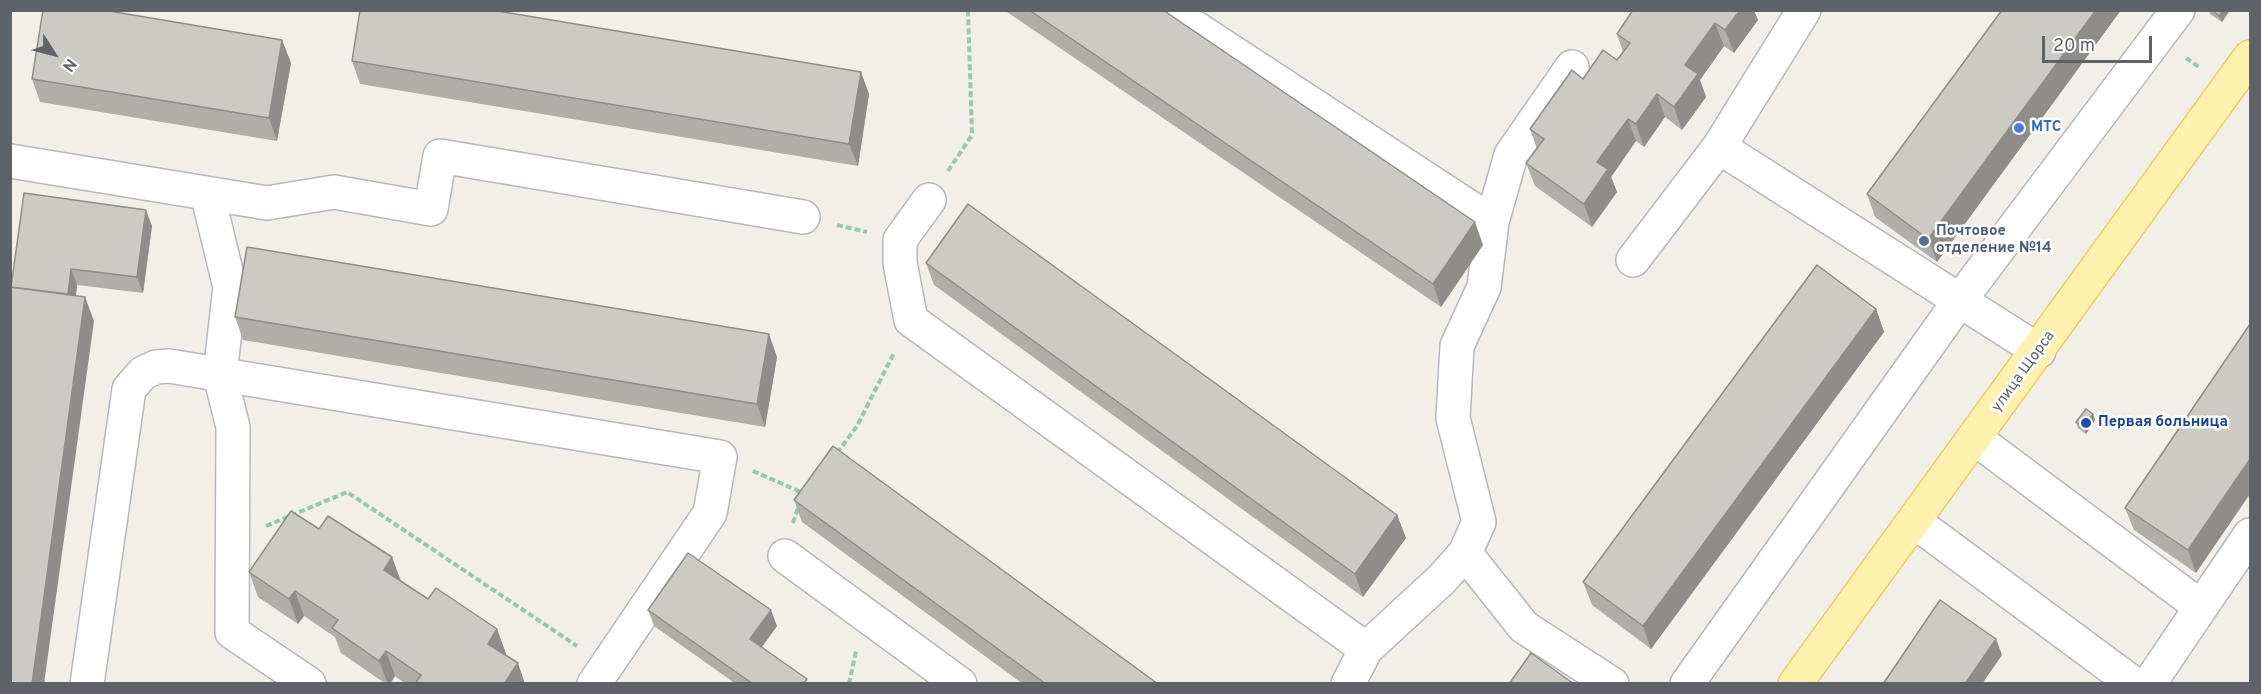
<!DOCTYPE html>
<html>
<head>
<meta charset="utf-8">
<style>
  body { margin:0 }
  #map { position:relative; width:2261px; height:694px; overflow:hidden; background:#f1efe8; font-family:Overpass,sans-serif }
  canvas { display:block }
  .frame { position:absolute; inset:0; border:12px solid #5f6368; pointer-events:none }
  .north { position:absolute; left:24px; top:24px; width:60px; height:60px; -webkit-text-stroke:4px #fff; paint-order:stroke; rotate:126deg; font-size:16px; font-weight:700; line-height:24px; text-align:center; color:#5f6368 }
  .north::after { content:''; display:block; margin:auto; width:21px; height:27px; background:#5f6368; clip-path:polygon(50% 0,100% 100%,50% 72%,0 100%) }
  .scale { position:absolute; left:2042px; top:36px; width:110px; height:27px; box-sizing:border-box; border:3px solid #5f6368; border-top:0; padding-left:8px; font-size:18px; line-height:21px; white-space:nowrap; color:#5f6368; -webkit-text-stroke:4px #fff; paint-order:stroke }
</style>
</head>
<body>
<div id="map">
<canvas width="2261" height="694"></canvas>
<div class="frame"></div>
<div class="north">N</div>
<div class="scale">20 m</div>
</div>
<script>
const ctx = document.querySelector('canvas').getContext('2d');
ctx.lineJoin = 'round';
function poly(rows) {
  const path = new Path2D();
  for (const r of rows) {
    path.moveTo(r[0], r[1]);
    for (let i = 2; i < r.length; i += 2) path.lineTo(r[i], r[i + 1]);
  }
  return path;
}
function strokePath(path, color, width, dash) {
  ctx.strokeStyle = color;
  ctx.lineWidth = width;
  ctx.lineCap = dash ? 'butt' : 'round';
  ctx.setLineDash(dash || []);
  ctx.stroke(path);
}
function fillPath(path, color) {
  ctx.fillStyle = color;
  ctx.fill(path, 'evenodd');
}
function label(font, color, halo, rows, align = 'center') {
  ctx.font = font + ' Overpass,sans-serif';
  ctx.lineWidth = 5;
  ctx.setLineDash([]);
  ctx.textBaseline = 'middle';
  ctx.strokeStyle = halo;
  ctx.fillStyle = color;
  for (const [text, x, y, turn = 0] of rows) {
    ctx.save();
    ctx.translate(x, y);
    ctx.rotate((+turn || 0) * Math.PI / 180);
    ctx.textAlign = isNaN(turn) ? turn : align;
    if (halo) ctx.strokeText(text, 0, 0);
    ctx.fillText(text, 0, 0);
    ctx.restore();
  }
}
const path = poly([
  [2186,58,2199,67],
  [948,171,972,135,968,10],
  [837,225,867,232],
  [837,453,857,426,894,353],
  [753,471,803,493],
  [793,523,799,505],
  [266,526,347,492,577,646],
  [849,684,856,651]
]);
const minor = poly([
  [1168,10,1492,222,1484,287,1457,346,1453,418,1479,522,1465,553,1524,627,1612,684],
  [1719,147,2039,351],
  [10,161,267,203,334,192,431,209,440,156,803,217],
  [207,193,230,287,220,375,233,427,232,632,309,684],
  [929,200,900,240,900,263,911,320,1366,649],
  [1492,222,1511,155,1572,67],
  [1633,260,1719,147,1804,10],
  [1976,439,2201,607,2250,535],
  [1915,522,2134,684],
  [785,556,960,684],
  [87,684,129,389,143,373,156,367,169,366,720,457,710,513,594,684],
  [1348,684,1366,649,1442,579,1465,553],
  [1687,684,1960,300,2178,10],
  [2149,684,2201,607]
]);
const major = poly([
  [1795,684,2250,57]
]);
const wall = poly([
  [1004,10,1163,10,1483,245,1441,307],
  [1633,10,1758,20,1734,53,1724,46,1700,80,1706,97,1682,130,1665,117,1644,147,1636,141,1611,177,1617,192,1592,227,1535,186,1526,163,1537,149,1530,129,1583,79,1617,60,1623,52,1617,34],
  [2002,10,2121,10,1937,262,1875,217,1867,194],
  [2209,10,2230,10,2222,22,2210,14],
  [282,40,291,63,277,141,40,102,32,79],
  [352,61,869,94,858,166,360,84],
  [152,226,143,293,77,285,76,296,94,321,10,287],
  [926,263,1397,515,1406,538,1363,597,934,285],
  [1876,309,1884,332,1651,649,1592,605,1583,582],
  [235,317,777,357,765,427,243,340],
  [2250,324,2196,573,2134,530,2125,508],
  [2093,414,2095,420,2086,434,2078,428,2076,422],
  [794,500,1158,684,1023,684,802,522],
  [319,529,392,557,401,581,428,599,497,629,506,654,505,655,525,684,406,684,395,676,390,684,386,684,341,653,335,637,304,616,298,624,258,597,249,572],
  [648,610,777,626,762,647,808,684,736,684,654,626]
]);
const shadedWall = poly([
  [1740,10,1754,10,1758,20,1734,53,1725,30],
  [2096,10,2121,10,1937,262,1928,239],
  [2223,10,2230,10,2222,22,2219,16],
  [1715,23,1724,46,1700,80,1706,97,1682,130,1674,107,1685,65],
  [282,40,291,63,277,141,269,118],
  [861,72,869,94,858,166,849,144],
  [1657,94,1665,117,1644,147,1636,124],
  [1628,119,1636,141,1611,177,1617,192,1592,227,1584,204,1597,162],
  [146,210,152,226,143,293,137,277],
  [1475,222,1483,245,1441,307,1433,284],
  [71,269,77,285,73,319,67,303],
  [85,297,94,321,44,684,32,684],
  [1876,309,1884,332,1651,649,1643,626],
  [769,334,777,357,765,427,757,404],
  [2093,414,2095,420,2086,434,2084,427],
  [2250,459,2250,494,2196,573,2188,550],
  [1397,515,1406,538,1363,597,1355,574],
  [392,557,401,582,384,570],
  [295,591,304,616,298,624,289,599],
  [771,610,777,626,756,655,750,639],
  [497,629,506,654,497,668,488,644],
  [1996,639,2002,655,1982,684,1965,684],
  [386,651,395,676,390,684,388,684,379,661],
  [518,663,525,684,504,684]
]);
const building = poly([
  [43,10,103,10,282,40,269,118,32,79,43,10],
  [360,10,492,10,861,72,849,144,352,61,360,10],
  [1029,10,1163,10,1475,222,1433,284,1029,10],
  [1633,10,1740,10,1725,30,1715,23,1685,65,1698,74,1674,107,1657,94,1636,124,1628,119,1597,162,1608,169,1584,204,1526,163,1544,139,1530,129,1572,70,1583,79,1603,50,1617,60,1630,43,1617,34,1633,10],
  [2002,10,2096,10,1928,239,1867,194,2002,10],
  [2212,10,2223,10,2219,16,2212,10],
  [24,193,146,210,137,277,71,269,68,294,11,287,24,193],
  [968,204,1397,515,1355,574,926,263,968,204],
  [247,247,769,334,757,404,235,317,247,247],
  [1817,265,1876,309,1643,626,1583,582,1817,265],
  [10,287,85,297,32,684,10,684,10,287],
  [2250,324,2250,459,2188,550,2125,508,2250,324],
  [2086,409,2093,414,2084,427,2076,422,2086,409],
  [833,446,1158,684,1046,684,794,500,833,446],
  [291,511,319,529,328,516,392,557,384,570,428,599,436,588,497,629,488,644,518,663,504,684,415,684,421,675,386,651,379,661,332,628,338,620,295,591,289,599,249,572,291,511],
  [688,553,771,610,750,639,807,679,803,684,753,684,648,610,688,553],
  [1940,600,1996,639,1965,684,1883,684,1940,600],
  [1531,653,1574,684,1509,684,1531,653]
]);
const markers = [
  [2019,128,6,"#3f7fe0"],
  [1924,241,6,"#5c6f8a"],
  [2086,423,6,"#1a4fb4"]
];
const shopNames = [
  ["МТС",2031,128]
];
const serviceNames = [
  ["Почтовое",1936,232],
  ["отделение №14",1936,249]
];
const streetNames = [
  ["улица Щорса",2024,372,-54]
];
const transitNames = [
  ["Первая больница",2098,423]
];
strokePath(minor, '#b5b8bc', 36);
strokePath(major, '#f2c960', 36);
strokePath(path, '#9cc7a9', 4, [6, 3]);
strokePath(minor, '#fff', 33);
strokePath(major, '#fff2af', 33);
fillPath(wall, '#afaea9');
fillPath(shadedWall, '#8f8d8a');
fillPath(building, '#cccac5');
strokePath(building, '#8f8d8a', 1.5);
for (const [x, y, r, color] of markers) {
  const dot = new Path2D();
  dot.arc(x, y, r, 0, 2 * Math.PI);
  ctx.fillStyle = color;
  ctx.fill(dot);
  strokePath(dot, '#fff', 2);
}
label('bold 15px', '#366cbe', '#fff', shopNames, 'left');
label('bold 15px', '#4e5e75', '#fff', serviceNames, 'left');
label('15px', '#5f6368', '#fff', streetNames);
label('bold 15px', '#164399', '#fff', transitNames, 'left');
</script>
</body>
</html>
